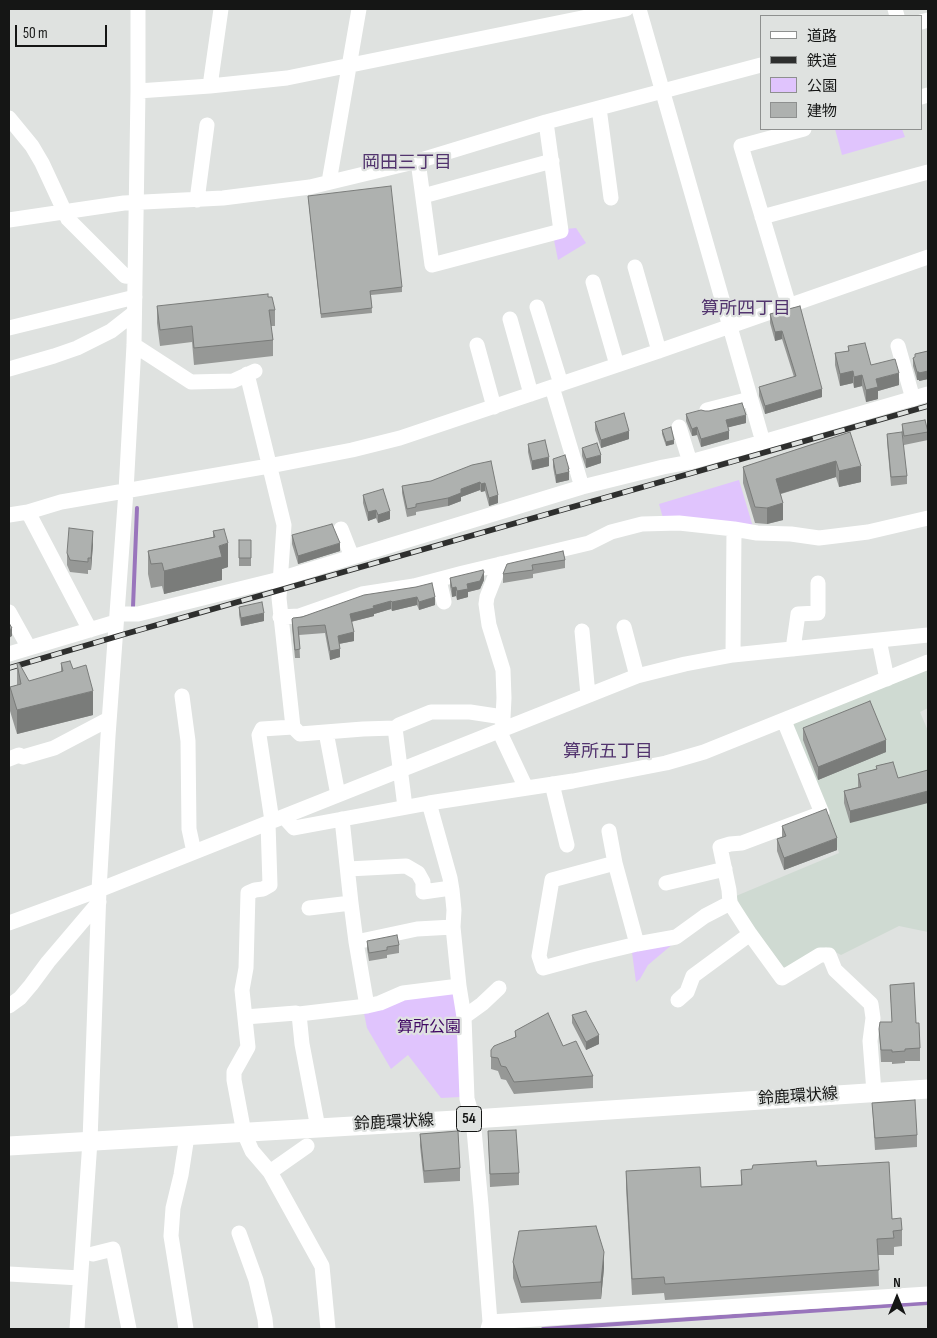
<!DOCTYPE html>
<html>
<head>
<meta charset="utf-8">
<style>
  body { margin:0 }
  #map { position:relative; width:937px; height:1338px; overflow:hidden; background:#dfe2e0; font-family:"Sofia Sans Condensed","Noto Sans JP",sans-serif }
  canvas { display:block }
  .frame { position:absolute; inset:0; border:10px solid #151615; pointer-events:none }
  .legend { position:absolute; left:760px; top:15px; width:162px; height:115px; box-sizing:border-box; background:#dfe2e0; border:1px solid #8e908f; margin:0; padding:6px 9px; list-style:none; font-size:15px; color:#151615 }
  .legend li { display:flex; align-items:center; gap:10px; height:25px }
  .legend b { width:25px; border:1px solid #8e908f }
  .north { position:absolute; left:872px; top:1273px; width:50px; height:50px; -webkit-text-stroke:4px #dfe2e0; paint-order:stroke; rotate:0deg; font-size:14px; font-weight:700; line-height:20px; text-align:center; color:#151615 }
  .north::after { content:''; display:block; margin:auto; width:18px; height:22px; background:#151615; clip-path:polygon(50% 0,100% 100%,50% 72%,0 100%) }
  .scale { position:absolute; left:15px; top:25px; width:92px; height:22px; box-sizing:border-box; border:2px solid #151615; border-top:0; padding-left:6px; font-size:15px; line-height:18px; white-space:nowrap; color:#151615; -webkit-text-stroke:4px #dfe2e0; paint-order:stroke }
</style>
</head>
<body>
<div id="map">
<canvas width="937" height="1338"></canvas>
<div class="frame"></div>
<ul class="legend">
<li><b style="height:6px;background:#fff"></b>道路</li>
<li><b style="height:6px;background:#2e2f2e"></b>鉄道</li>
<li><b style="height:14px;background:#e0c4fd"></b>公園</li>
<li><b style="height:14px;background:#aeb1af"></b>建物</li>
</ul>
<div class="north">N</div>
<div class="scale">50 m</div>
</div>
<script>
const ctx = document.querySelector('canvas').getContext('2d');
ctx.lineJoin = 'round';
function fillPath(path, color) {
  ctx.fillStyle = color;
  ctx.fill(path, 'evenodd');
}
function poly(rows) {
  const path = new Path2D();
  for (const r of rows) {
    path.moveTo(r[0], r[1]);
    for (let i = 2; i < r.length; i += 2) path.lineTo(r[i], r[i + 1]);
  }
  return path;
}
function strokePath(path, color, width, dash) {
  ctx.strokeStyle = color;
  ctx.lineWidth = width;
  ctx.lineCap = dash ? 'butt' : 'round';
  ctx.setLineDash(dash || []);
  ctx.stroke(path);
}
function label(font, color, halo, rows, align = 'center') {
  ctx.font = font + ' "Sofia Sans Condensed","Noto Sans JP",sans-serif';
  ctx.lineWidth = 4.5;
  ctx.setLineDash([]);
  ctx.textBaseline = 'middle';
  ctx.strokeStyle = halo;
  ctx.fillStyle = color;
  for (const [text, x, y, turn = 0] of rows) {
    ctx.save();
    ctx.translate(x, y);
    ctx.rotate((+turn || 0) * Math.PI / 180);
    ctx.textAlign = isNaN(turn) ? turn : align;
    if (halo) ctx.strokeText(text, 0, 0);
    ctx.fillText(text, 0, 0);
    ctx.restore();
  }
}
const built = poly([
  [928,668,928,708,920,712,928,731,928,932,899,926,841,955,826,947,790,968,783,967,742,910,736,896,839,853,827,816,792,728,795,721]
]);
const green = poly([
  [835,129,902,129,905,137,842,155],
  [576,228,586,243,558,260,554,240,567,236,566,229],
  [739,480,753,527,663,518,659,504],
  [674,943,648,965,640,979,636,982,632,952],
  [456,990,460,1097,441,1098,408,1055,391,1069,367,1028,364,1013,405,996]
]);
const stream = poly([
  [133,607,137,508],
  [543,1329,928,1303]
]);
const minor = poly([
  [639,9,763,442],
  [895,9,897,16],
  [921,22,928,20],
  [210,86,221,9],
  [138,91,210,86,287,78,626,9],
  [921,97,928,95],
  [599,108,611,198],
  [9,118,32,146,42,163,68,219,125,276,135,277],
  [418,161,432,265,561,231,546,122],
  [329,182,359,9],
  [423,196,552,161],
  [197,200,207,125],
  [762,217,928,172],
  [9,220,124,203,223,198,310,187,418,161,546,122,761,65],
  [635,267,659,351],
  [593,282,617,365],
  [789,306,741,146,804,129],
  [537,307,561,384],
  [510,319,531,394],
  [9,328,135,297],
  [134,345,191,382,233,381,255,371],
  [477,345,494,407],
  [898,346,913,399],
  [9,369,54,356,77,348,111,331,134,313],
  [247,374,284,525,279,598,293,727,262,729,259,735,272,821],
  [552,387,582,487],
  [707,410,750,399],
  [679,427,690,462],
  [28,512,90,630],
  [9,515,28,512,61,502,269,466,352,450,400,438,659,351,928,257],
  [341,529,352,557],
  [500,564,487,597,486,604,489,625,503,670,504,698,502,737,526,788],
  [439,580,444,602],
  [9,612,29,648],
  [117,614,138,614,280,579,582,487,663,467,690,462,763,442,928,394],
  [280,617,299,616,362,594,414,586,463,573,589,543,611,532,642,524,679,523,734,529,757,533,791,534,819,538,868,532,928,518],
  [624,627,637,676],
  [582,631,588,695],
  [879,640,887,679],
  [793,649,798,614,818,613,818,583],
  [9,654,116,622],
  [733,655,734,529],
  [182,696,188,741,189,829,194,852],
  [784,721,822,813,742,843,730,844,720,847,729,890,730,903,750,934,782,978,820,955,829,955,835,970,871,1004,873,1018,870,1041,874,1092],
  [293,727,300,734,363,729,395,728,399,725,431,712,470,712,503,717],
  [395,728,405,807],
  [326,732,338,795],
  [9,759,19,755,23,757,54,748,109,719],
  [552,784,567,845],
  [429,803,450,878,452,890,454,910,453,927,459,986,464,1017,467,1099,473,1119,481,1205,490,1322,488,1329],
  [284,817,294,828,429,803,573,781,666,763,704,752,928,662],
  [268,823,270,885,263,889,255,890,248,893,246,968,242,990,248,1047,234,1072,234,1080,244,1133,252,1151,270,1172,322,1266,328,1329],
  [609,831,615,863],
  [348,869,406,866,418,873,423,882,423,892,451,888],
  [666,883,725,869],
  [351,903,356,942,367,1006],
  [309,908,351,903,342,819],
  [9,923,99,890,637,676,685,664,733,655,928,635],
  [356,942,417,929,453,927],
  [637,944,615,863,552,880,539,956,543,968,587,956,637,944,676,937,705,916,730,903],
  [678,1000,687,992,693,976,750,934],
  [9,1006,20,998,31,985,48,962,99,902],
  [299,1014,302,1044,318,1128],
  [245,1017,296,1013,299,1014,367,1006,380,1003,403,993,459,986],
  [464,1017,482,1004,499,988],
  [270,1172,307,1146],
  [239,1233,256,1280,265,1319,266,1329],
  [93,1254,113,1249,129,1329],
  [9,1274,80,1278],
  [490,1322,928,1294],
  [77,1329,90,1141,99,890,108,736,126,491,134,345,138,91,138,9],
  [186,1329,171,1236,173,1208,181,1175,187,1136]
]);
const major = poly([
  [9,1146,473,1119,928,1089]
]);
const rail = poly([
  [9,668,125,634,928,406]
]);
const wall = poly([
  [308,196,402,287,402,292,371,295,372,313,321,318],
  [157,306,275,310,275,326,271,326,273,340,273,356,194,365,192,342,160,346,157,323],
  [800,306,822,397,765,414,759,396,759,387,794,377,782,339,775,341,770,323,770,314],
  [848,346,871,365,899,385,878,391,878,399,866,402,862,386,854,388,853,383,840,386,835,365,835,353,848,351],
  [928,351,928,379,919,381,919,380,917,380,913,366,913,358,915,358,915,354],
  [705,411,746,423,728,427,729,439,701,447,697,435,692,436,686,421,686,414],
  [595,422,629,439,601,448,595,430],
  [902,424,928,432,928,440,904,445,902,432],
  [662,430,674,444,666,446,662,434],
  [850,432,861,482,839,487,836,477,781,494,783,520,767,524,755,523,743,483,743,467],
  [887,434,907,476,907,484,891,486,887,442],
  [528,444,549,466,532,470,528,452],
  [582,448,601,463,586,468,582,456],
  [553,459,569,469,569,480,556,483,553,467],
  [491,461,498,503,489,506,485,491,481,492,480,490,461,497,461,501,448,506,416,512,416,515,407,517,402,493,402,486,431,481],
  [363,495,390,519,378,523,376,518,368,521,363,503],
  [213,531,228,567,222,569,222,580,164,594,162,586,151,588,148,574,148,551,213,537],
  [292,535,340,551,298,564,292,544],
  [239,540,251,540,251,566,239,566],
  [93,544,91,570,88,570,88,574,70,572,67,565,67,553],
  [563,551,565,560,565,568,533,574,533,578,503,583,503,574],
  [450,578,484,580,480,589,468,592,468,597,457,600,456,596,452,597,450,586],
  [416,587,435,605,419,610,417,605,392,611,391,609,374,614,374,616,351,622,354,641,339,644,340,657,330,660,325,633,299,635,300,658,295,658,292,627,292,619],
  [239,607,264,621,241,626,239,615],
  [61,663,93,715,17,734,10,711,10,687,17,685,17,664,29,681,61,672],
  [803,728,886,752,818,780,803,740],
  [893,762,850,823,844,803,844,791,858,787,858,774,876,769,876,766],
  [782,826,837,850,784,870,777,851,777,839,782,837],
  [367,941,399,945,399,953,387,955,387,958,369,961,367,949],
  [890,985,916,1023,920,1048,920,1061,905,1061,905,1063,892,1064,892,1062,881,1062,879,1029,892,1022],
  [572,1015,599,1044,586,1050,572,1023],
  [515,1031,563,1046,593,1076,593,1088,514,1094,506,1080,501,1079,498,1071,491,1069,491,1050,515,1037],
  [872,1103,917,1135,917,1147,875,1150],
  [488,1131,519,1173,519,1185,490,1187],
  [420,1134,460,1168,460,1181,424,1183,420,1146],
  [817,1166,892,1219,902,1230,902,1246,894,1247,894,1255,878,1255,879,1286,665,1300,664,1293,632,1295,626,1188,626,1171,701,1187,741,1185,741,1170],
  [513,1262,604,1268,601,1299,521,1303,513,1278]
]);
const shadedWall = poly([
  [782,331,782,339,775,341,775,332],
  [853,371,853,383,840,386,840,374],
  [928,371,928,379,919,381,919,373],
  [917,372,919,372,919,380,917,380],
  [899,373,899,385,878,391,878,399,866,402,866,390,876,379],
  [862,375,862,386,854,388,854,377],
  [822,389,822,397,765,414,765,406],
  [746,415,746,423,726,428,726,420],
  [697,427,697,435,692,436,692,429],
  [629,431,629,439,601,448,601,440],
  [729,431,729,439,701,447,701,439],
  [674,440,674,444,666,446,666,442],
  [601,455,601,463,586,468,586,459],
  [549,457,549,466,532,470,532,461],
  [836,461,836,477,776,495,776,479],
  [861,466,861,482,839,487,839,471],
  [569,469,569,480,556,483,556,475],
  [480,482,480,490,461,497,461,501,448,506,448,498,461,489],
  [485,483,485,491,481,492,481,484],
  [498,495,498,503,489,506,489,498],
  [783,503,783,520,767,524,767,508],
  [376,510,376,518,368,521,368,512],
  [390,511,390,519,378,523,378,515],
  [93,531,93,544,91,570,91,558],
  [228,543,228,567,222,569,222,580,164,594,164,571,219,546],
  [340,543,340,551,298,564,298,556],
  [484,572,484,580,480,589,468,592,468,597,457,600,457,591],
  [456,587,456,596,452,597,452,588],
  [417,597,417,605,392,611,392,602],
  [435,597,435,605,419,610,419,602],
  [391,601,391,609,374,614,374,616,350,622,350,614,373,606],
  [264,613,264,621,241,626,241,618],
  [12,628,12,636,9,638,9,630],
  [354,632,354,641,338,644,338,636],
  [340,649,340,657,330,660,330,651],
  [93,691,93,715,17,734,17,710],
  [886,740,886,752,818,780,818,767],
  [928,791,928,803,850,823,850,811],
  [837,838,837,850,784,870,784,858],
  [599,1035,599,1044,586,1050,586,1042],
  [604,1252,604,1268,601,1299,601,1282]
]);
const building = poly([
  [391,186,402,287,370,291,372,308,321,314,308,196,391,186],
  [268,294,268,297,272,297,275,310,269,310,273,340,194,348,192,326,160,330,157,306,268,294],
  [800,306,822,389,765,406,759,387,796,376,782,331,775,332,770,314,800,306],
  [865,343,871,365,895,359,899,373,876,379,878,387,866,390,862,375,854,377,853,371,840,374,835,353,849,351,848,346,865,343],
  [928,351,928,371,919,373,919,372,917,372,913,358,915,357,915,354,928,351],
  [742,403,746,415,726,420,729,431,701,439,697,427,692,429,686,414,701,410,705,411,709,411,742,403],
  [624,413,629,431,601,440,595,422,624,413],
  [925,420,928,432,904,436,902,424,925,420],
  [671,427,674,440,666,442,662,430,671,427],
  [850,432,861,466,839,471,836,461,776,479,783,503,767,508,755,507,743,467,850,432],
  [902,432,907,476,891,477,887,434,902,432],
  [545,440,549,457,532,461,528,444,545,440],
  [597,443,601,455,586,459,582,448,597,443],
  [565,455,569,469,568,469,569,472,556,475,553,459,565,455],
  [491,461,498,495,489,498,485,483,481,484,480,482,461,489,461,493,448,498,416,504,416,507,407,509,402,486,431,481,472,465,491,461],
  [383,489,390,511,378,515,376,510,368,512,363,495,383,489],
  [332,524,340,543,298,556,292,535,332,524],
  [69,528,93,531,91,558,88,558,88,562,70,560,67,553,69,528],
  [224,529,228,543,219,546,222,557,164,571,162,563,151,564,148,551,215,537,213,531,224,529],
  [239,540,251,540,251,558,239,558,239,540],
  [563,551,565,560,532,565,533,570,503,574,507,564,563,551],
  [483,570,484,572,480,581,467,584,468,589,457,591,456,587,452,588,450,578,483,570],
  [432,583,435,597,419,602,417,597,392,602,391,601,373,606,374,608,350,614,354,632,338,636,340,649,330,651,325,625,298,627,300,649,295,650,292,619,293,618,302,617,364,595,416,587,432,583],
  [262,602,264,613,241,618,239,607,262,602],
  [9,623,12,628,9,630,9,623],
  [70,661,73,669,86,665,93,691,17,710,10,687,21,684,17,664,19,663,29,681,63,671,61,663,70,661],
  [870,701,886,740,818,767,803,728,870,701],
  [893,762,898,778,928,770,928,791,850,811,844,791,861,787,858,774,877,769,876,766,893,762],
  [826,809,837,838,784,858,777,839,786,836,782,826,826,809],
  [397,935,399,945,387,947,387,950,369,953,367,941,397,935],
  [914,983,916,1023,919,1023,920,1048,905,1049,905,1051,892,1052,892,1050,881,1050,879,1029,880,1022,892,1022,890,985,914,983],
  [586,1011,599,1035,586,1042,572,1015,586,1011],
  [548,1013,563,1046,576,1041,593,1076,514,1082,506,1067,501,1066,498,1058,491,1057,491,1050,494,1046,516,1037,515,1031,548,1013],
  [915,1100,917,1135,875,1138,872,1103,915,1100],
  [516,1130,519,1173,490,1174,488,1131,516,1130],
  [458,1131,460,1168,424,1171,420,1134,458,1131],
  [816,1161,817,1166,889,1162,892,1219,901,1218,902,1230,893,1231,894,1238,877,1239,879,1270,665,1284,664,1277,632,1279,626,1171,700,1167,701,1187,742,1185,741,1170,752,1169,753,1165,816,1161],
  [596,1226,604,1252,601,1282,521,1287,513,1262,519,1231,596,1226]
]);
const shields = [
  [469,1119,25]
];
const shieldNames = [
  ["54",469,1119]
];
const parkNames = [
  ["算所公園",429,1028]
];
const streetNames = [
  ["鈴鹿環状線",798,1097,-4],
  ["鈴鹿環状線",394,1123,-3]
];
const neighbourhoodNames = [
  ["岡田三丁目",407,163],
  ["算所四丁目",746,309],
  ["算所五丁目",608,752]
];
fillPath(built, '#cfdad2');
fillPath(green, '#e0c4fd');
strokePath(stream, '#9975bc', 4);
strokePath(minor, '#fff', 15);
strokePath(major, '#fff', 19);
strokePath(rail, '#2e2f2e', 5.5);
strokePath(rail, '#dfe2e0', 4, [11]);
fillPath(wall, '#969896');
fillPath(shadedWall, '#7a7c7a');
fillPath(building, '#aeb1af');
strokePath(building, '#7a7c7a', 1);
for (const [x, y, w] of shields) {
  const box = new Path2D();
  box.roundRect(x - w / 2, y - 12.5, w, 25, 4);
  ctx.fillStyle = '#dfe2e0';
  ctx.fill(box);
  strokePath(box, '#151615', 1);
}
label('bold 15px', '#151615', null, shieldNames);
label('16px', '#410a64', '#dfe2e0', parkNames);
label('16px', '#151615', '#dfe2e0', streetNames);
label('18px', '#52346e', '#dfe2e0', neighbourhoodNames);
</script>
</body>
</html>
